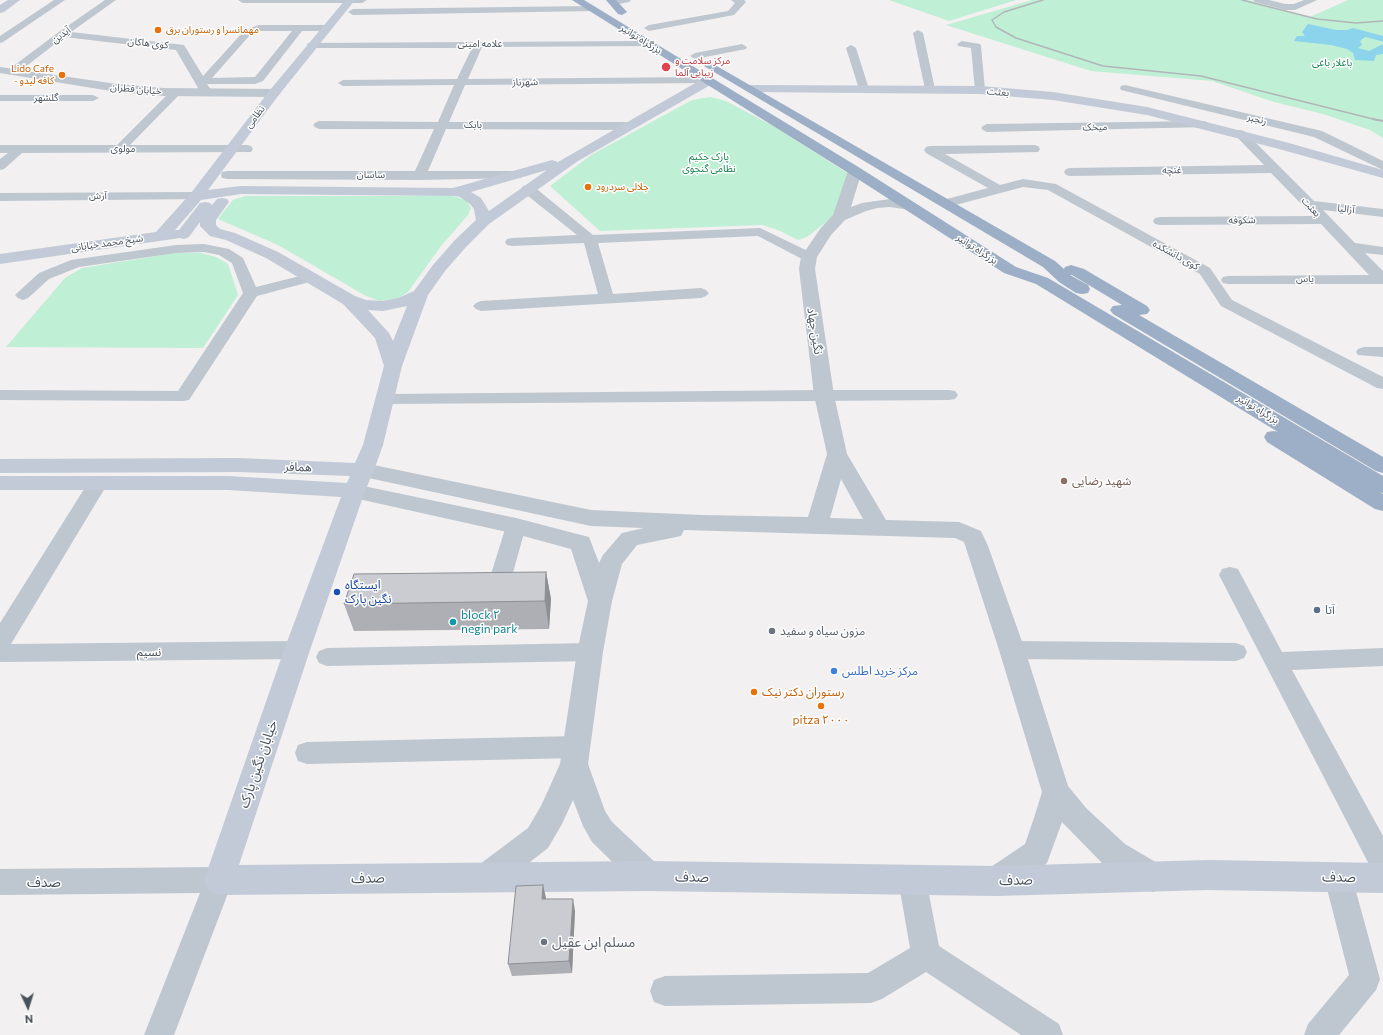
<!DOCTYPE html>
<html>
<head>
<meta charset="utf-8">
<style>
  body { margin:0 }
  #map { position:relative; width:1383px; height:1035px; overflow:hidden; background:#f2f0f0; font-family:Commissioner,sans-serif }
  canvas { display:block }
  .north { position:absolute; left:8px; top:987px; width:40px; height:40px; -webkit-text-stroke:3px #fff; paint-order:stroke; rotate:176deg; font-size:11px; font-weight:700; line-height:16px; text-align:center; color:#48525d }
  .north::after { content:''; display:block; margin:auto; width:14px; height:18px; background:#48525d; clip-path:polygon(50% 0,100% 100%,50% 72%,0 100%) }
</style>
</head>
<body>
<div id="map">
<canvas width="1383" height="1035"></canvas>
<div class="north">N</div>
</div>
<script>
const ctx = document.querySelector('canvas').getContext('2d');
ctx.lineJoin = 'round';
function fillPath(path, color) {
  ctx.fillStyle = color;
  ctx.fill(path, 'evenodd');
}
function poly(rows) {
  const path = new Path2D();
  for (const r of rows) {
    path.moveTo(r[0], r[1]);
    for (let i = 2; i < r.length; i += 2) path.lineTo(r[i], r[i + 1]);
  }
  return path;
}
function strokePath(path, color, width, dash) {
  ctx.strokeStyle = color;
  ctx.lineWidth = width;
  ctx.lineCap = dash ? 'butt' : 'round';
  ctx.setLineDash(dash || []);
  ctx.stroke(path);
}
function label(font, color, halo, rows, align = 'center') {
  ctx.font = font + ' Commissioner,"Noto Sans Arabic",sans-serif';
  ctx.lineWidth = 3;
  ctx.setLineDash([]);
  ctx.textBaseline = 'middle';
  ctx.strokeStyle = halo;
  ctx.fillStyle = color;
  for (const [text, x, y, turn = 0] of rows) {
    ctx.save();
    ctx.translate(x, y);
    ctx.rotate((+turn || 0) * Math.PI / 180);
    ctx.textAlign = isNaN(turn) ? turn : align;
    if (halo) ctx.strokeText(text, 0, 0);
    ctx.fillText(text, 0, 0);
    ctx.restore();
  }
}
const green = poly([
  [889,0,1016,0,949,21],
  [1032,0,1248,0,1310,17,1348,0,1383,0,1383,138,1370,130,1323,114,1274,102,1212,81,1091,71,946,25],
  [710,97,726,101,775,127,847,173,843,209,807,237,798,240,778,230,762,225,600,231,550,186,591,155,692,100],
  [245,196,452,196,466,200,471,208,468,215,441,246,408,292,397,299,380,301,366,296,278,245,218,219,233,200],
  [174,253,201,253,216,257,228,264,238,295,203,348,6,347,65,278,82,268]
]);
const water = poly([
  [1308,24,1336,30,1347,30,1353,28,1383,36,1383,42,1381,41,1365,37,1360,41,1362,45,1358,48,1369,51,1381,45,1383,45,1383,54,1376,55,1374,61,1355,60,1353,53,1347,49,1331,45,1294,41,1297,36,1305,36,1302,32]
]);
const minor = poly([
  [54,0,65,0,3,42,0,43,0,36,54,0],
  [105,0,116,0,71,32,184,45,203,76,244,31,250,28,259,25,326,25,331,28,326,31,302,31,263,81,255,84,207,84,213,93,207,96,201,93,176,50,64,37,16,74,8,74,7,72,8,70,59,32,105,0],
  [260,31,292,31,255,77,212,78,250,35,260,31],
  [238,0,367,0,362,3,243,3,238,0],
  [611,0,631,0,629,2,614,5,609,2,611,0],
  [731,0,744,0,746,2,734,15,649,31,644,28,649,25,728,11,735,3,731,0],
  [1253,0,1269,0,1285,4,1294,4,1304,0,1317,0,1295,10,1285,10,1255,2,1253,0],
  [592,6,595,7,597,9,595,11,353,15,348,12,353,9,592,6],
  [918,30,923,33,935,89,930,92,925,89,913,33,918,30],
  [648,41,653,44,652,46,482,47,468,79,706,77,711,80,706,83,465,85,449,122,627,122,631,124,633,126,631,128,627,130,446,129,428,171,516,171,521,172,522,175,521,178,419,180,227,179,222,178,221,175,222,172,227,171,415,171,434,129,319,129,315,127,313,125,315,123,319,121,438,122,454,85,343,86,338,83,343,80,457,79,472,48,312,48,308,47,307,45,308,43,648,41],
  [962,41,980,44,981,46,985,90,984,92,976,92,975,90,971,48,958,46,957,44,962,41],
  [742,44,747,47,746,49,695,59,690,56,695,53,742,44],
  [851,45,856,48,869,89,868,91,860,91,859,89,846,48,851,45],
  [1125,85,1322,131,1383,161,1383,170,1314,137,1121,90,1120,88,1121,86,1125,85],
  [176,89,181,92,180,94,130,145,247,145,251,146,253,149,251,152,22,153,4,169,0,170,0,159,8,153,0,153,0,145,117,145,172,90,176,89],
  [0,95,93,95,99,98,93,101,0,101,0,95],
  [1204,121,1208,123,1210,125,1208,127,987,132,983,130,981,128,983,126,987,124,1204,121],
  [1240,130,1244,131,1314,201,1383,209,1383,217,1323,210,1355,243,1383,247,1383,255,1365,253,1383,271,1383,284,1228,284,1223,283,1221,280,1223,277,1228,276,1369,275,1321,224,1160,225,1155,224,1153,221,1155,218,1160,217,1313,216,1271,173,1070,176,1066,175,1064,172,1066,169,1070,168,1264,165,1234,134,1236,131,1240,130],
  [1034,145,1038,146,1040,149,1038,152,945,154,1000,185,1023,179,1056,184,1210,268,1232,300,1383,377,1383,389,1377,388,1221,306,1200,274,1048,190,1023,187,948,207,943,206,941,203,943,200,988,188,926,153,924,150,926,147,930,146,1034,145],
  [528,185,533,186,593,235,760,228,814,254,816,257,814,260,809,261,804,260,758,236,598,243,613,294,701,288,706,290,709,293,706,296,701,298,481,311,476,309,473,306,476,303,481,301,598,294,584,243,512,246,507,245,505,242,507,239,512,238,577,235,523,192,521,189,523,186,528,185],
  [196,192,201,193,203,196,201,199,0,201,0,193,196,192],
  [204,244,229,249,243,258,256,287,312,273,317,274,319,277,317,280,257,296,189,400,183,401,0,400,0,390,178,391,243,293,232,263,219,255,204,252,176,253,79,267,49,279,28,298,23,300,18,298,15,295,39,273,71,260,176,245,204,244],
  [1364,347,1383,347,1383,357,1358,355,1356,352,1358,349,1364,347],
  [824,390,949,390,955,391,958,395,955,399,949,400,386,404,380,403,377,399,380,395,386,394,824,390],
  [98,477,105,478,108,483,11,644,297,641,305,644,308,650,305,656,297,659,0,662,0,623,91,478,98,477],
  [516,519,523,521,526,526,509,587,506,593,498,595,490,593,487,587,506,526,509,521,516,519],
  [1230,567,1238,569,1282,652,1383,648,1383,666,1292,670,1383,836,1383,876,1373,872,1219,575,1222,569,1230,567],
  [1012,641,1236,643,1244,646,1247,652,1244,658,1236,661,1012,659,1004,656,1001,650,1004,644,1012,641],
  [590,643,598,646,601,652,598,658,590,661,327,666,319,663,316,657,319,651,327,648,590,643],
  [576,736,585,739,588,747,585,755,576,758,307,764,298,761,295,753,298,745,307,742,576,736],
  [1338,864,1348,868,1352,877,1380,979,1376,990,1339,1035,1304,1035,1308,1024,1349,975,1324,877,1328,868,1338,864],
  [912,866,922,870,926,879,939,946,1059,1024,1063,1035,1021,1035,926,972,882,999,871,1003,665,1006,654,1002,650,991,654,980,665,976,868,973,910,948,898,879,902,870,912,866],
  [219,867,229,871,233,880,174,1035,144,1035,200,893,0,895,0,869,219,867]
]);
const tertiary = poly([
  [0,67,117,84,163,88,274,89,278,90,280,93,278,96,274,97,163,96,117,92,0,73,0,67],
  [855,167,860,168,862,171,851,207,862,203,890,199,915,203,917,206,915,209,910,210,890,207,877,208,866,211,845,220,831,235,817,257,815,269,834,395,847,454,886,520,959,522,981,531,988,546,1025,650,1068,786,1086,808,1125,844,1164,867,1168,877,1164,887,1153,892,1142,887,1103,864,1062,822,1047,863,1007,891,996,896,985,891,981,881,985,871,1025,844,1034,818,1042,792,999,650,964,542,955,538,684,530,681,536,637,545,622,564,612,601,603,652,588,764,605,811,612,822,659,866,663,876,659,886,648,891,637,886,592,842,583,826,573,800,562,824,548,848,498,887,487,892,476,887,472,877,476,867,528,828,541,806,560,764,577,652,588,601,571,549,516,534,354,498,346,496,343,491,346,486,354,484,516,518,581,535,589,537,599,563,603,555,622,533,644,528,591,526,364,477,357,475,354,470,357,465,364,463,591,510,701,515,808,517,827,454,814,395,799,269,801,257,820,229,833,215,848,171,850,168,855,167],
  [841,479,863,519,830,518,841,479]
]);
const secondary = poly([
  [8,0,20,0,4,12,0,13,0,5,8,0],
  [345,0,355,0,278,96,208,190,241,186,453,188,552,160,558,162,704,78,708,77,712,78,714,81,712,84,578,161,489,224,466,247,445,271,428,295,402,366,383,445,374,470,365,491,310,650,239,865,648,861,996,866,1208,860,1383,863,1383,893,1208,890,996,896,648,891,219,895,208,890,204,880,284,650,341,497,228,490,0,490,0,476,228,476,347,483,350,476,238,472,0,473,0,459,238,458,355,463,363,445,384,366,375,338,343,304,266,258,226,240,210,236,200,226,200,222,189,237,184,239,180,238,0,264,0,254,156,232,191,193,270,90,345,0],
  [547,170,489,211,481,198,471,192,547,170],
  [241,194,454,196,460,197,470,204,474,209,476,220,454,241,433,265,414,291,398,298,383,301,366,300,355,296,278,252,235,233,220,229,216,225,216,220,229,202,227,199,222,198,217,199,212,205,210,203,205,202,200,203,179,230,175,230,201,200,241,194],
  [407,306,393,341,389,333,368,310,383,311,407,306],
  [752,85,980,86,1053,92,1147,107,1289,143,1383,170,1383,178,1279,149,1147,115,1053,100,980,94,748,92,746,89,748,86,752,85]
]);
const trunk = poly([
  [572,0,584,0,860,168,1016,267,1048,278,1383,476,1383,493,1380,492,1383,494,1383,511,1375,509,1267,442,1264,437,1267,432,1274,431,1278,432,1036,284,1004,273,850,174,572,0],
  [606,0,616,0,627,12,622,15,618,14,606,0],
  [708,61,1055,261,1064,269,1065,267,1071,265,1084,269,1147,306,1150,310,1147,314,1139,315,1383,457,1383,473,1376,471,1113,314,1110,310,1113,306,1122,305,1072,275,1070,275,1088,285,1090,289,1088,293,1082,294,1076,293,1059,282,1043,267,704,66,702,64,704,62,708,61]
]);
const railFar1 = poly([
  [1043,0,1004,12,992,20,996,27,1016,38,1103,66,1201,76,1377,120],
  [1242,0,1317,19,1356,23,1383,21]
]);
const rail = poly([
  [1373,119,1383,121]
]);
const wall = poly([
  [546,572,551,599,549,629,354,631,344,604],
  [546,898,545,899,575,911,572,973,512,976,508,964]
]);
const shadedWall = poly([
  [546,572,551,599,549,629,545,601],
  [543,885,546,898,545,912,542,899],
  [573,899,575,911,572,973,569,961]
]);
const building = poly([
  [546,572,545,601,344,604,354,574,546,572],
  [543,885,542,899,573,899,569,961,508,964,516,886,543,885]
]);
const markers = [
  [158,30,4,"#e8710a"],
  [666,67,5,"#e0444e"],
  [62,75,4,"#e8710a"],
  [588,187,4,"#e8710a"],
  [1064,481,4,"#8d6e63"],
  [337,592,4,"#1a4fb4"],
  [1317,610,4,"#5c6f8a"],
  [453,622,4,"#0f9aa8"],
  [772,631,4,"#6b7280"],
  [834,671,4,"#3f7fe0"],
  [754,692,4,"#e8710a"],
  [821,706,4,"#e8710a"],
  [544,942,4,"#6b7280"]
];
const farFoodnames = [
  ["مهمانسرا و رستوران برق",166,30],
  ["Lido Cafe",54,69,"right"],
  ["- کافه لیدو",54,81,"right"],
  ["جلالی سردرود",596,187]
];
const farStreetnames = [
  ["آیدین",61,35,-36],
  ["بزرگراه توانیر",641,39,32],
  ["کوی هاکان",148,43,6],
  ["علامه امینی",480,44],
  ["شهرناز",525,82,-1],
  ["خیابان قطران",136,89,5],
  ["بعثت",998,92,5],
  ["گلشهر",46,98],
  ["نظامی",255,117,-53],
  ["رنجبر",1257,119,13],
  ["بابک",473,125],
  ["میخک",1095,127,-1],
  ["مولوی",123,149],
  ["غنچه",1172,170,-1],
  ["ساسان",371,175],
  ["آرش",98,196],
  ["بعثت",1311,207,47],
  ["آزالیا",1346,209,7],
  ["شکوفه",1242,220,-1],
  ["شیخ محمد خیابانی",107,243,-8],
  ["بزرگراه توانیر",977,249,33],
  ["کوی دانشکده",1176,255,29],
  ["یاس",1305,279],
  ["بزرگراه توانیر",1258,409,31]
];
const farHealthnames = [
  ["مرکز سلامت و",675,61],
  ["زیبایی آلما",675,73]
];
const farParknames = [
  ["باغلار باغی",1332,63],
  ["پارک حکیم",709,157],
  ["نظامی گنجوی",709,169]
];
const streetNames = [
  ["نگین جهاد",815,331,81],
  ["همافر",298,467,2],
  ["نسیم",149,652]
];
const educationNames = [
  ["شهید رضایی",1072,481]
];
const transitNames = [
  ["ایستگاه",345,585],
  ["نگین پارک",345,599]
];
const serviceNames = [
  ["آتا",1325,610]
];
const cultureNames = [
  ["block ۲",461,615],
  ["negin park",461,629]
];
const worshipNames = [
  ["مزون سیاه و سفید",780,631]
];
const shopNames = [
  ["مرکز خرید اطلس",842,671]
];
const foodNames = [
  ["رستوران دکتر نیک",762,692],
  ["pitza ۲۰۰۰",821,720,"center"]
];
const nearStreetnames = [
  ["خیابان نگین پارک",258,764,-71],
  ["صدف",692,877,1],
  ["صدف",1339,877,1],
  ["صدف",368,878,-1],
  ["صدف",1016,880,-1],
  ["صدف",44,882]
];
const nearWorshipnames = [
  ["مسلم ابن عقیل",552,942]
];
fillPath(green, '#bfefd4');
fillPath(water, '#8cd4ec');
fillPath(minor, '#bec6cf');
fillPath(tertiary, '#bec6cf');
fillPath(secondary, '#c1cad6');
fillPath(trunk, '#9cafc6');
strokePath(railFar1, '#b2b5ba', 1.5);
strokePath(rail, '#b2b5ba', 2);
fillPath(wall, '#aeafb5');
fillPath(shadedWall, '#8d8f93');
fillPath(building, '#caccd2');
strokePath(building, '#8d8f93', 1);
for (const [x, y, r, color] of markers) {
  const dot = new Path2D();
  dot.arc(x, y, r, 0, 2 * Math.PI);
  ctx.fillStyle = color;
  ctx.fill(dot);
  strokePath(dot, '#fff', 1.5);
}
label('10px', '#c56008', '#fff', farFoodnames, 'left');
label('10px', '#48525d', '#fff', farStreetnames);
label('10px', '#be3a42', '#fff', farHealthnames, 'left');
label('10px', '#178050', '#fff', farParknames);
label('12px', '#48525d', '#fff', streetNames);
label('12px', '#785e54', '#fff', educationNames, 'left');
label('12px', '#164399', '#fff', transitNames, 'left');
label('12px', '#4e5e75', '#fff', serviceNames, 'left');
label('12px', '#0d838f', '#fff', cultureNames, 'left');
label('12px', '#5b616d', '#fff', worshipNames, 'left');
label('12px', '#366cbe', '#fff', shopNames, 'left');
label('12px', '#c56008', '#fff', foodNames, 'left');
label('14px', '#48525d', '#fff', nearStreetnames);
label('14px', '#5b616d', '#fff', nearWorshipnames, 'left');
</script>
</body>
</html>
